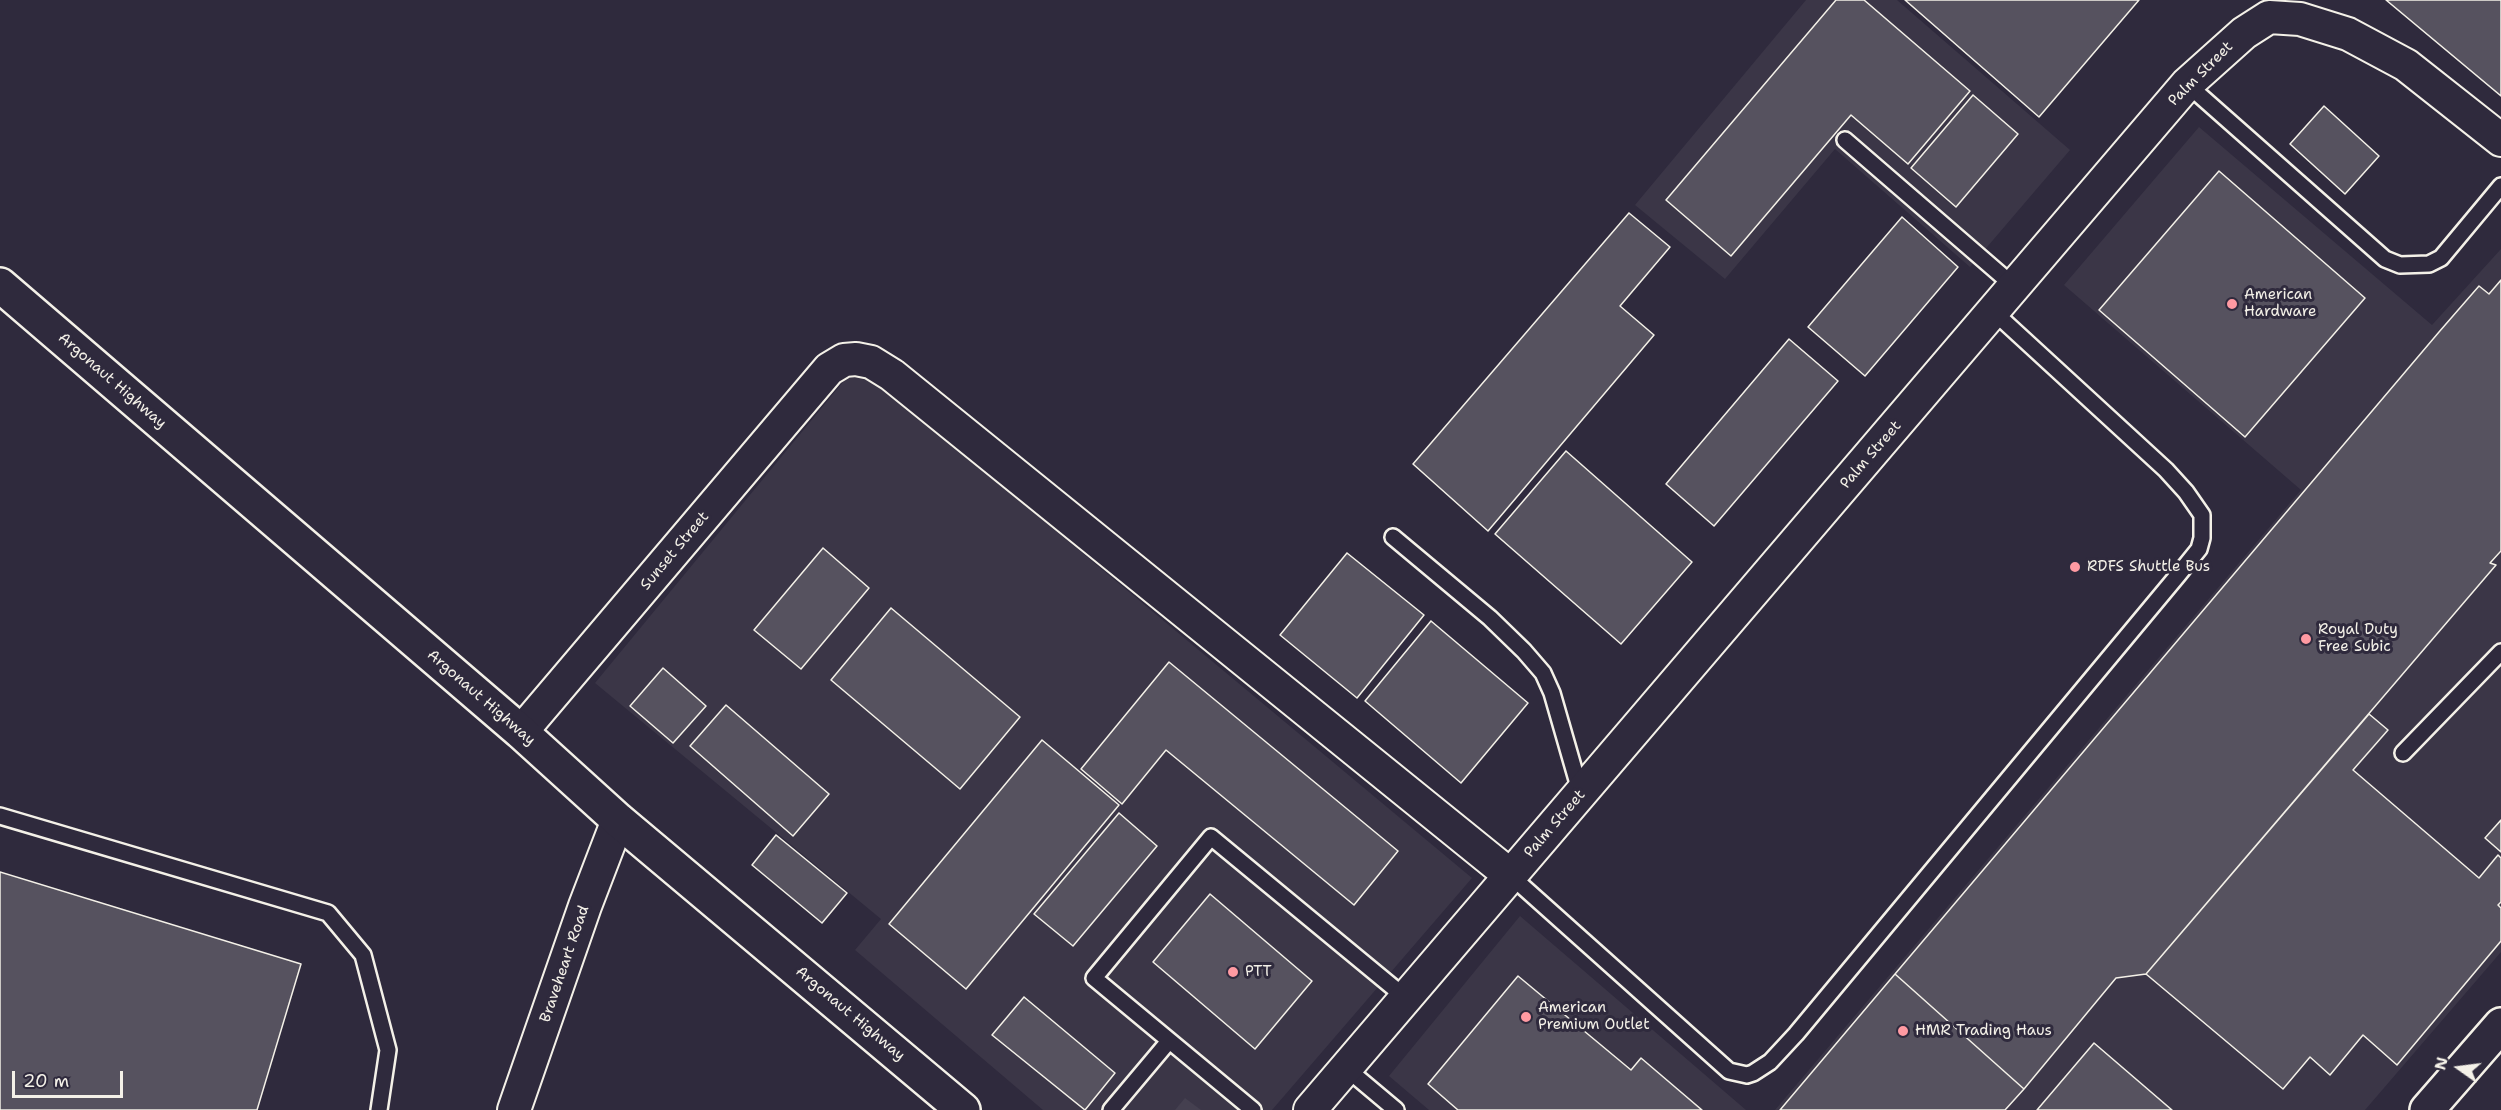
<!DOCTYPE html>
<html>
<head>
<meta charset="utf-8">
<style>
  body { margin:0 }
  #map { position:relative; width:2501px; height:1110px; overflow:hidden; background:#2f2a3d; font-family:"Shantell Sans",sans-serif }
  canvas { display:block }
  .north { position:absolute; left:2429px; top:1038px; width:60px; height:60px; -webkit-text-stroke:4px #2f2a3d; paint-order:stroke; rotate:284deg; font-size:16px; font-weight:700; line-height:24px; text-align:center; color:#f4f1e8 }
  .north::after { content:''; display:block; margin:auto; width:21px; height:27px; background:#f4f1e8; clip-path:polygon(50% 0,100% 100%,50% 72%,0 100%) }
  .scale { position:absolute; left:12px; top:1071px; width:111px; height:27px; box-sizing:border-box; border:3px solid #f4f1e8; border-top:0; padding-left:8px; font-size:18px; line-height:21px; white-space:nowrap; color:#f4f1e8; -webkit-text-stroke:4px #2f2a3d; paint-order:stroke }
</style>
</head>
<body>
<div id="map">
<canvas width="2501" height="1110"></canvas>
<div class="north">N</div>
<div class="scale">20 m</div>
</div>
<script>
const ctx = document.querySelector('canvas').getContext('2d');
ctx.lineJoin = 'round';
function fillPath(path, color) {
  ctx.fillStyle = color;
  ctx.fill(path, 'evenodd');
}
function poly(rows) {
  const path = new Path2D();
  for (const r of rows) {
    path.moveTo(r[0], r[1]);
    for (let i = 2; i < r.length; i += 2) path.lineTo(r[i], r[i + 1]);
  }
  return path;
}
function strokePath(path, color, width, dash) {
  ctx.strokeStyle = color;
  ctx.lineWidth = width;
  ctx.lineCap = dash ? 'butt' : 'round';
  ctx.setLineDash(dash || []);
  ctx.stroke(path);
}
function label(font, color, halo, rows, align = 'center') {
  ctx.font = font + ' "Shantell Sans",sans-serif';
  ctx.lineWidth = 6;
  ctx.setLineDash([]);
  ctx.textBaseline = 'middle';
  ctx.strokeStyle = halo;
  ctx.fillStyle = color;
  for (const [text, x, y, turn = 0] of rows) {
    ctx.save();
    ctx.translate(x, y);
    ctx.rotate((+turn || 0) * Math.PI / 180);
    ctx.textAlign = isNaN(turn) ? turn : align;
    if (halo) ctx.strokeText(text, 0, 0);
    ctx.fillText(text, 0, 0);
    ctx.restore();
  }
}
const built = poly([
  [1806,0,1897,0,2070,150,1970,267,1835,149,1725,279,1635,205],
  [2199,127,2432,325,2501,249,2501,952,2365,1110,1775,1110,2301,490,2064,285],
  [857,365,1472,878,1272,1110,1043,1110,855,950,881,919,595,683],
  [1520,916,1746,1110,1429,1110,1389,1076]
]);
const green = poly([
  [1185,1098,1201,1110,1175,1110]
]);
const building = poly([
  [1836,0,1864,0,1970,91,1908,164,1851,115,1731,256,1666,200,1836,0],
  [1905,0,2139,0,2039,117,1905,0],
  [2386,0,2501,0,2501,96,2386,0],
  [1973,95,2018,134,1956,207,1911,168,1973,95],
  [2324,106,2379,156,2345,194,2290,144,2324,106],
  [2219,171,2365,298,2245,437,2099,310,2219,171],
  [1629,213,1670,247,1620,306,1654,335,1488,531,1413,464,1629,213],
  [1902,217,1958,267,1865,376,1808,327,1902,217],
  [2501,280,2501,551,2490,563,2496,565,2146,974,2116,978,2024,1089,1895,974,2439,332,2479,286,2489,294,2501,280],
  [1789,339,1838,381,1714,526,1666,484,1789,339],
  [1566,451,1692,562,1621,644,1495,534,1566,451],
  [823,548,869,588,801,669,754,630,823,548],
  [1347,553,1424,615,1357,698,1280,635,1347,553],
  [891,608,1020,717,960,789,831,680,891,608],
  [1431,621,1528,703,1461,783,1365,701,1431,621],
  [1169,662,1398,851,1354,905,1166,750,1122,804,1081,769,1169,662],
  [663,668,706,706,673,743,630,706,663,668],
  [726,705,829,794,793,836,690,746,726,705],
  [2369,714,2388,730,2353,770,2479,878,2498,855,2501,858,2501,902,2498,905,2501,908,2501,941,2397,1065,2363,1035,2330,1075,2310,1057,2283,1089,2146,974,2369,714],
  [1042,740,1119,805,966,989,889,924,1042,740],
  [1119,813,1157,846,1073,946,1034,914,1119,813],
  [2501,820,2501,852,2485,838,2501,820],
  [776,835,847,893,822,923,752,865,776,835],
  [0,872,301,964,257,1110,0,1110,0,872],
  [1210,894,1312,981,1255,1049,1153,962,1210,894],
  [1895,974,2024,1089,2005,1110,1780,1110,1895,974],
  [1518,976,1631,1070,1641,1058,1702,1110,1458,1110,1428,1084,1518,976],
  [1024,997,1115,1073,1085,1110,992,1035,1024,997],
  [2094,1043,2172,1110,2037,1110,2094,1043]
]);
const service = poly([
  [2187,84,2385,259,2400,265,2429,264,2441,258,2501,186],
  [1845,140,2015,287],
  [1393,537,1490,618,1524,651,1543,673,1552,693,1581,794],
  [2403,753,2501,652],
  [0,816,328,913,363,955,388,1050,379,1110],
  [1511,876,1729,1071,1747,1075,1753,1073,1770,1062,1796,1034,2178,575,2199,549,2202,538,2202,515,2186,492,2166,470,1994,312],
  [1346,1068,1396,1110],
  [1111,1110,1169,1041],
  [1253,1110,1094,978,1211,837,1406,998]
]);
const minor = poly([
  [521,732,829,369,844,360,856,359,871,362,892,375,1511,876],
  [514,1110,585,906,618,820],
  [1310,1110,2187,84,2244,33,2269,17,2300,19,2348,34,2406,65,2501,140]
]);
const tertiary = poly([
  [0,285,521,732,618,820,963,1110]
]);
const primary = poly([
  [2427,1110,2501,1025]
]);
const markers = [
  [2232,304,6,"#ff9aa2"],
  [2075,567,6,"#ff9aa2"],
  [2306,639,6,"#ff9aa2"],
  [1233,972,6,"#ff9aa2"],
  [1526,1017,6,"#ff9aa2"],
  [1903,1031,6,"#ff9aa2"]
];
const streetNames = [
  ["Palm Street",2201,74,-45],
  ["Argonaut Highway",112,381,41],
  ["Palm Street",1871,455,-49],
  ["Sunset Street",675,551,-50],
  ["Argonaut Highway",481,698,41],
  ["Palm Street",1555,824,-49],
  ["Braveheart Road",565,964,-71],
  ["Argonaut Highway",850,1014,40]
];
const poiNames = [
  ["American",2244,295],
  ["Hardware",2244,312],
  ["RDFS Shuttle Bus",2087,567],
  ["Royal Duty",2318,630],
  ["Free Subic",2318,647],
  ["PTT",1245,972],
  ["American",1538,1008],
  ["Premium Outlet",1538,1025],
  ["HMR Trading Haus",1915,1031]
];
fillPath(built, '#3b3647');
fillPath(green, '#454050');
fillPath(building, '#56525f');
strokePath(building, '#f4f1e8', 1.5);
strokePath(service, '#f4f1e8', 20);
strokePath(minor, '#f4f1e8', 36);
strokePath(tertiary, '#f4f1e8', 38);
strokePath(primary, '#f4f1e8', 38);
strokePath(service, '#2f2a3d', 15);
strokePath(minor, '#2f2a3d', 32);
strokePath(tertiary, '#2f2a3d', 33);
strokePath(primary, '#2f2a3d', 33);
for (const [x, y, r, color] of markers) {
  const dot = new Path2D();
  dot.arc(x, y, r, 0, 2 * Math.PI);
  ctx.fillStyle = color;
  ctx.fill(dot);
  strokePath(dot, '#2f2a3d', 2);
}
label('15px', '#f4f1e8', '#2f2a3d', streetNames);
label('15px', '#f4f1e8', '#2f2a3d', poiNames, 'left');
</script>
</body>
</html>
